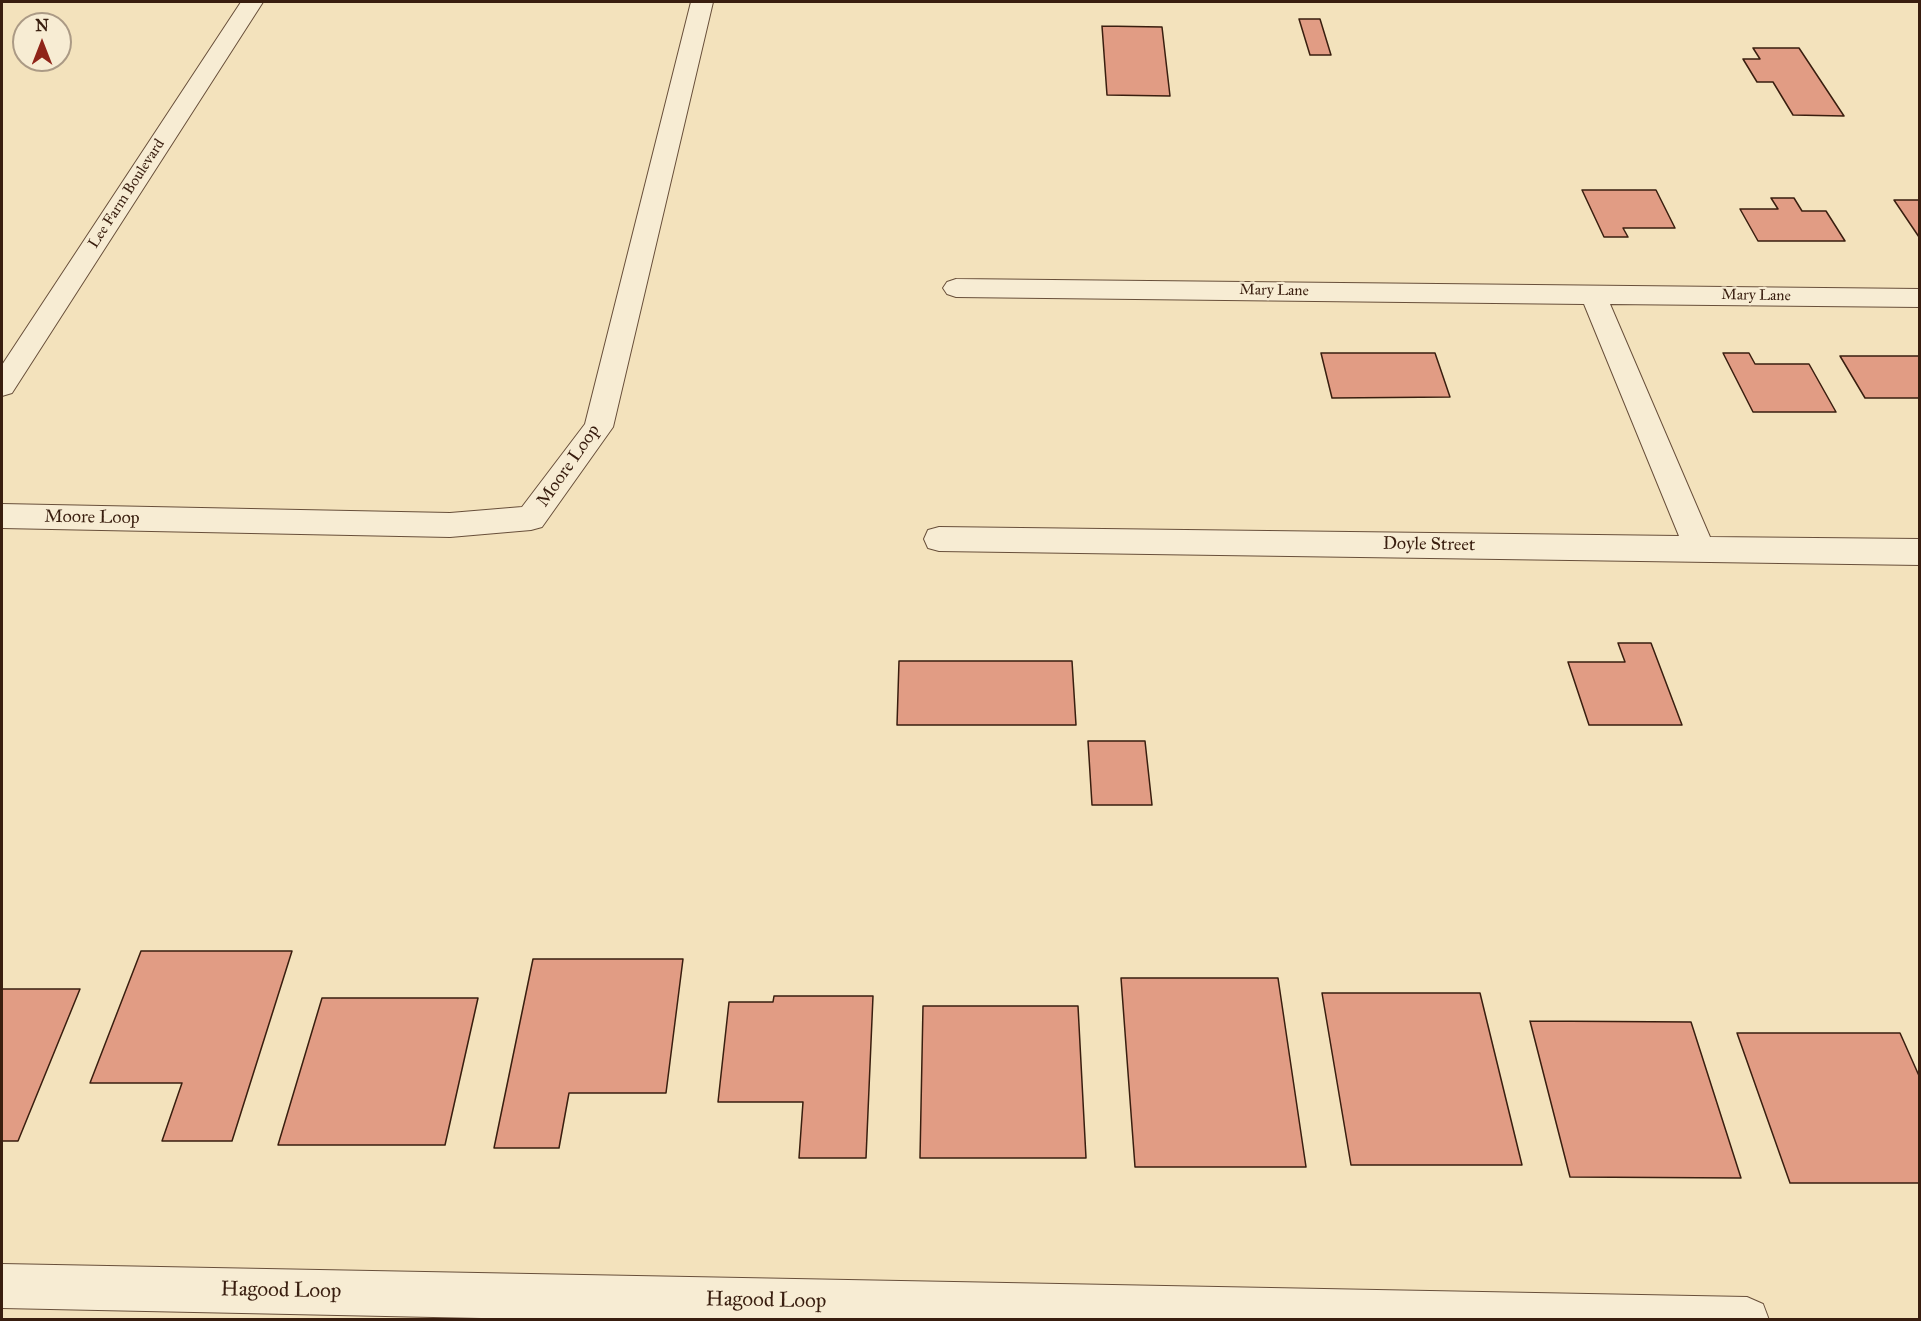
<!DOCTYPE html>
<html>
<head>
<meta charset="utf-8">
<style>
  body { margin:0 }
  #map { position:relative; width:1921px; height:1321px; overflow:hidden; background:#f3e2bc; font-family:"IM FELL Great Primer",serif }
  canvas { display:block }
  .frame { position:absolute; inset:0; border:3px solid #391e0f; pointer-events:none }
  .north { position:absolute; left:12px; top:12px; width:60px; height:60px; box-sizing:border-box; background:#f7ecd3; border:2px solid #ab9a85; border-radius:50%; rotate:0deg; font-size:16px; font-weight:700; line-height:24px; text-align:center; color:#391e0f }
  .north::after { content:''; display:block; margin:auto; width:21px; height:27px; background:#8f2418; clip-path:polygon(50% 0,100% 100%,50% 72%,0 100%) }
</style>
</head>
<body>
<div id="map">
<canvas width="1921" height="1321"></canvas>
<div class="frame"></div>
<div class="north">N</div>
</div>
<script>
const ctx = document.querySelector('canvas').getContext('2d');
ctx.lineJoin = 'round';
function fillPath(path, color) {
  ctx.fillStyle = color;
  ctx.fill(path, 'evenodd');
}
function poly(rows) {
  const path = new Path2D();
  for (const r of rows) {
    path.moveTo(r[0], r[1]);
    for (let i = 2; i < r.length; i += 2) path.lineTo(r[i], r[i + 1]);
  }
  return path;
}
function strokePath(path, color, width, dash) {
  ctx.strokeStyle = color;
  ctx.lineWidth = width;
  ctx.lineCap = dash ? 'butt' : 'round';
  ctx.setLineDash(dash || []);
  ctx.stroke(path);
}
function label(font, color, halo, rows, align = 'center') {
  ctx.font = font + ' "IM FELL Great Primer",serif';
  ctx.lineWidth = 4.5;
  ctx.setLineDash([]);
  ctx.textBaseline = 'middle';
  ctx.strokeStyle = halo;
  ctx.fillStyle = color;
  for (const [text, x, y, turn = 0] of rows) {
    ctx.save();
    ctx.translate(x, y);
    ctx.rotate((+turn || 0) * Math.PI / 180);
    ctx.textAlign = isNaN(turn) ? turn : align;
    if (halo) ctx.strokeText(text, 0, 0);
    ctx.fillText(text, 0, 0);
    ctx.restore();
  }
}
const building = poly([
  [1299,19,1320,19,1331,55,1310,55,1299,19],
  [1102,26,1162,27,1170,96,1107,95,1102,26],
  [1753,48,1799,48,1844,116,1793,115,1773,82,1757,82,1743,59,1760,59,1753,48],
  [1582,190,1656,190,1675,228,1623,228,1628,237,1604,237,1582,190],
  [1771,198,1794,198,1802,211,1826,211,1845,241,1758,241,1740,209,1778,209,1771,198],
  [1894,200,1920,200,1920,237,1919,237,1894,200],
  [1321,353,1435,353,1450,397,1332,398,1321,353],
  [1723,353,1749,353,1755,364,1809,364,1836,412,1753,412,1723,353],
  [1840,356,1920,356,1920,398,1865,398,1840,356],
  [1618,643,1651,643,1682,725,1589,725,1568,662,1625,662,1618,643],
  [899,661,1072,661,1076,725,897,725,899,661],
  [1088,741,1145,741,1152,805,1092,805,1088,741],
  [141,951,292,951,232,1141,162,1141,182,1083,90,1083,141,951],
  [533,959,683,959,666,1093,569,1093,559,1148,494,1148,533,959],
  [1121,978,1278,978,1306,1167,1135,1167,1121,978],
  [2,989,80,989,18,1141,2,1141,2,989],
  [1322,993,1480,993,1522,1165,1351,1165,1322,993],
  [774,996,873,996,866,1158,799,1158,803,1102,718,1102,729,1002,773,1002,774,996],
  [322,998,478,998,445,1145,278,1145,322,998],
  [923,1006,1078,1006,1086,1158,920,1158,923,1006],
  [1530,1021,1691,1022,1741,1178,1570,1177,1530,1021],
  [1737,1033,1900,1033,1920,1078,1920,1183,1790,1183,1737,1033]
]);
const street = poly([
  [241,2,263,2,12,393,2,396,2,365,241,2],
  [691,2,713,2,613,427,542,527,531,530,450,537,2,528,2,504,450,513,522,507,585,424,691,2],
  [956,279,1920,289,1920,307,1610,304,1710,537,1920,539,1920,565,939,551,928,548,924,539,928,530,939,527,1679,536,1584,304,956,297,947,294,943,288,947,282,956,279],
  [2,1264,1747,1297,1763,1304,1769,1320,577,1320,2,1308,2,1264]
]);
const farStreetnames = [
  ["Lee Farm Boulevard",127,194,-57],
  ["Mary Lane",1274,291,1],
  ["Mary Lane",1756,296,1]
];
const streetNames = [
  ["Moore Loop",569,466,-55],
  ["Moore Loop",92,518,1],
  ["Doyle Street",1429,545,1]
];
const nearStreetnames = [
  ["Hagood Loop",281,1291,1],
  ["Hagood Loop",766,1301,1]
];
fillPath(building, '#e19c84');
strokePath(building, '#391e0f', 1.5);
strokePath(street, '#684f3a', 2);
fillPath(street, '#f7ecd3');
label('15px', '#391e0f', '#f7ecd3', farStreetnames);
label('18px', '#391e0f', '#f7ecd3', streetNames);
label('21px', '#391e0f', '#f7ecd3', nearStreetnames);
</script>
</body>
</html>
